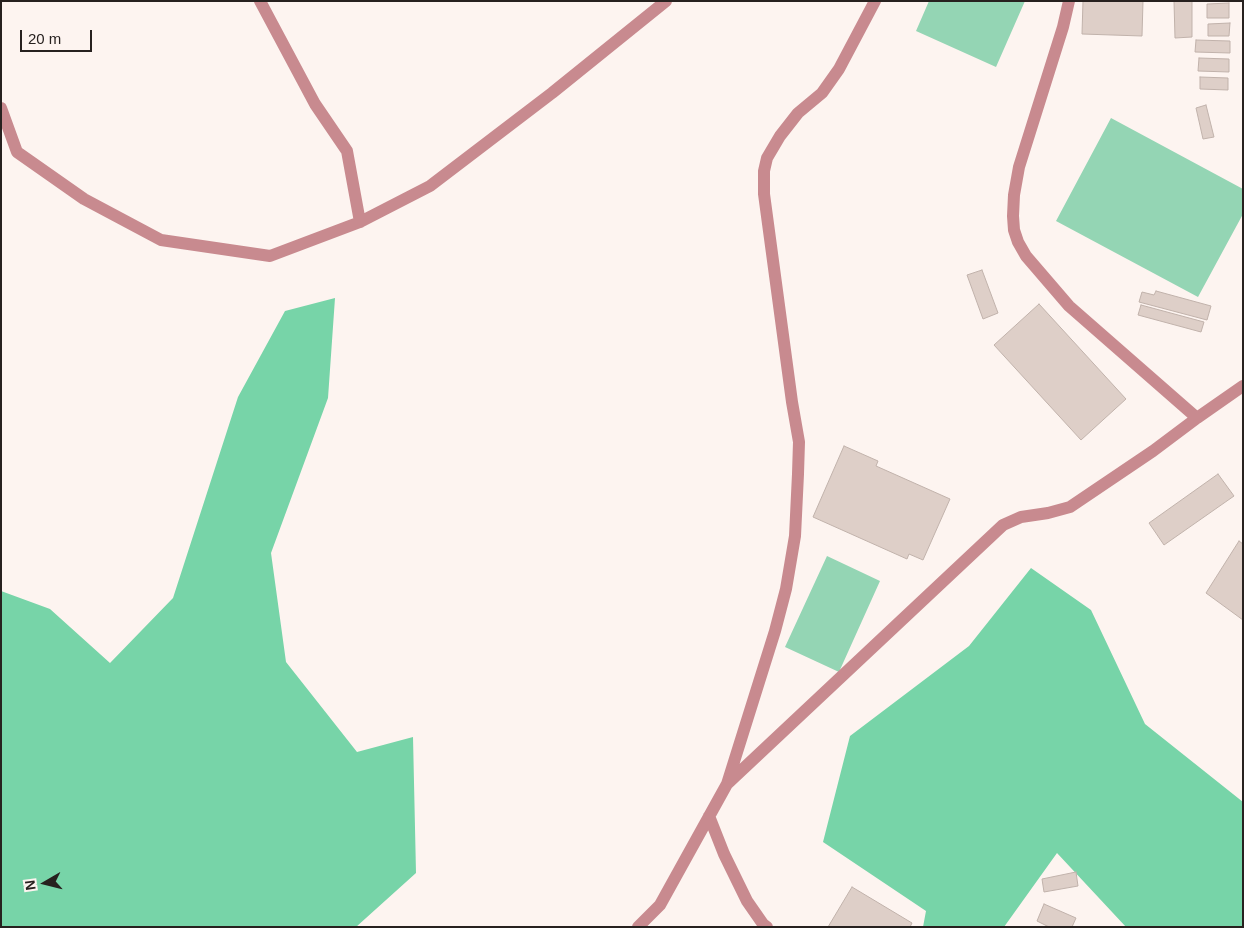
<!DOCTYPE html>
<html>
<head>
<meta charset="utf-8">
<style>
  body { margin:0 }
  #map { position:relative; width:1244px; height:928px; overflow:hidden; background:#fdf4f0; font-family:Arial,sans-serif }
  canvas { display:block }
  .frame { position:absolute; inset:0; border:2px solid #27211f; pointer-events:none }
  .north { position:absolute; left:20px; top:858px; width:50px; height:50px; -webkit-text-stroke:4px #fdf4f0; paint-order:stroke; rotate:262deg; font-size:14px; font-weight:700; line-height:20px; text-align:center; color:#27211f }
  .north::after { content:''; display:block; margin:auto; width:18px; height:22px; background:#27211f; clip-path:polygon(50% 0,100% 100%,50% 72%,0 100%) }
  .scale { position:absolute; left:20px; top:30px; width:72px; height:22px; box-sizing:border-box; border:2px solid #27211f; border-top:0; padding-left:6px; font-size:15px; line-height:18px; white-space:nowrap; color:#27211f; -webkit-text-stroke:4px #fdf4f0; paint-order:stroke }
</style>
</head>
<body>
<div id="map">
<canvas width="1244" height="928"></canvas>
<div class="frame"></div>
<div class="north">N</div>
<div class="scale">20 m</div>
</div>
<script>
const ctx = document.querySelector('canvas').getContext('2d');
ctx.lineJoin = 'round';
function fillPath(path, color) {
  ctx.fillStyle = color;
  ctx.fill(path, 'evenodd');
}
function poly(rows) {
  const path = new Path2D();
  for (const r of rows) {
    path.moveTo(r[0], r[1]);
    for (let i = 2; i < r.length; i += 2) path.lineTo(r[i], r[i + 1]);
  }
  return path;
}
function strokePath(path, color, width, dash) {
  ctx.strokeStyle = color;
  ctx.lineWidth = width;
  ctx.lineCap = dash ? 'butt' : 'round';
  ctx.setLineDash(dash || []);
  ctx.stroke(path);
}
const green = poly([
  [929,1,1025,1,996,67,916,31],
  [1111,118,1243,189,1243,214,1198,297,1056,221],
  [827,556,880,581,839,672,785,647]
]);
const forest = poly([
  [335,298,328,398,271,553,286,662,357,752,413,737,416,873,356,927,1,927,1,591,50,609,110,663,173,598,238,397,285,311],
  [1031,568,1091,610,1145,724,1243,802,1243,927,1126,927,1057,853,1004,927,923,927,926,911,823,842,850,736,969,646]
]);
const building = poly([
  [1083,1,1143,1,1142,36,1082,34,1083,1],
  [1174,1,1192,1,1192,37,1175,38,1174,1],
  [1229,3,1229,18,1207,18,1207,4,1229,3],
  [1230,23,1229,36,1208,36,1208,24,1230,23],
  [1196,40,1230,41,1230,53,1195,52,1196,40],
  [1199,58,1229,59,1229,72,1198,71,1199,58],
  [1200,77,1228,78,1228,90,1200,89,1200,77],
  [1206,105,1214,137,1203,139,1196,108,1206,105],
  [982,270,998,313,983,319,967,275,982,270],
  [1156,291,1211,306,1207,320,1139,302,1142,292,1154,295,1156,291],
  [1039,304,1126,399,1081,440,994,345,1039,304],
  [1141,305,1204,322,1201,332,1138,315,1141,305],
  [844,446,878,461,876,466,950,499,923,560,909,554,907,559,813,517,844,446],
  [1218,474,1234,496,1164,545,1149,523,1218,474],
  [1239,541,1243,544,1243,620,1206,593,1239,541],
  [1076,872,1078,886,1044,892,1042,879,1076,872],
  [852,887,912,923,910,927,828,927,852,887],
  [1044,904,1076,918,1072,927,1049,927,1037,921,1044,904]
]);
const lane = poly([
  [1069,1,1063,27,1019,167,1014,195,1013,216,1014,230,1018,242,1026,256,1069,306,1197,418],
  [727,784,775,631,786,589,795,536,798,474,799,442,792,402,764,194,764,171,767,158,780,136,798,113,822,93,839,69,875,1],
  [709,816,724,854,747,901,763,924,767,927],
  [638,927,660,905,727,784,1003,525,1021,517,1048,513,1070,507,1153,451,1197,418,1243,386]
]);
const street = poly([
  [260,1,315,104,347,151,360,222],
  [1,108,17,152,84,199,161,240,270,256,360,222,430,186,552,93,666,1]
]);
fillPath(green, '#94d5b4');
fillPath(forest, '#77d4a8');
fillPath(building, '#decfc8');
strokePath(building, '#c1b2ab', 1);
strokePath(lane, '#c88a8f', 12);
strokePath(street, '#c88a8f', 12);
</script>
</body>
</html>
